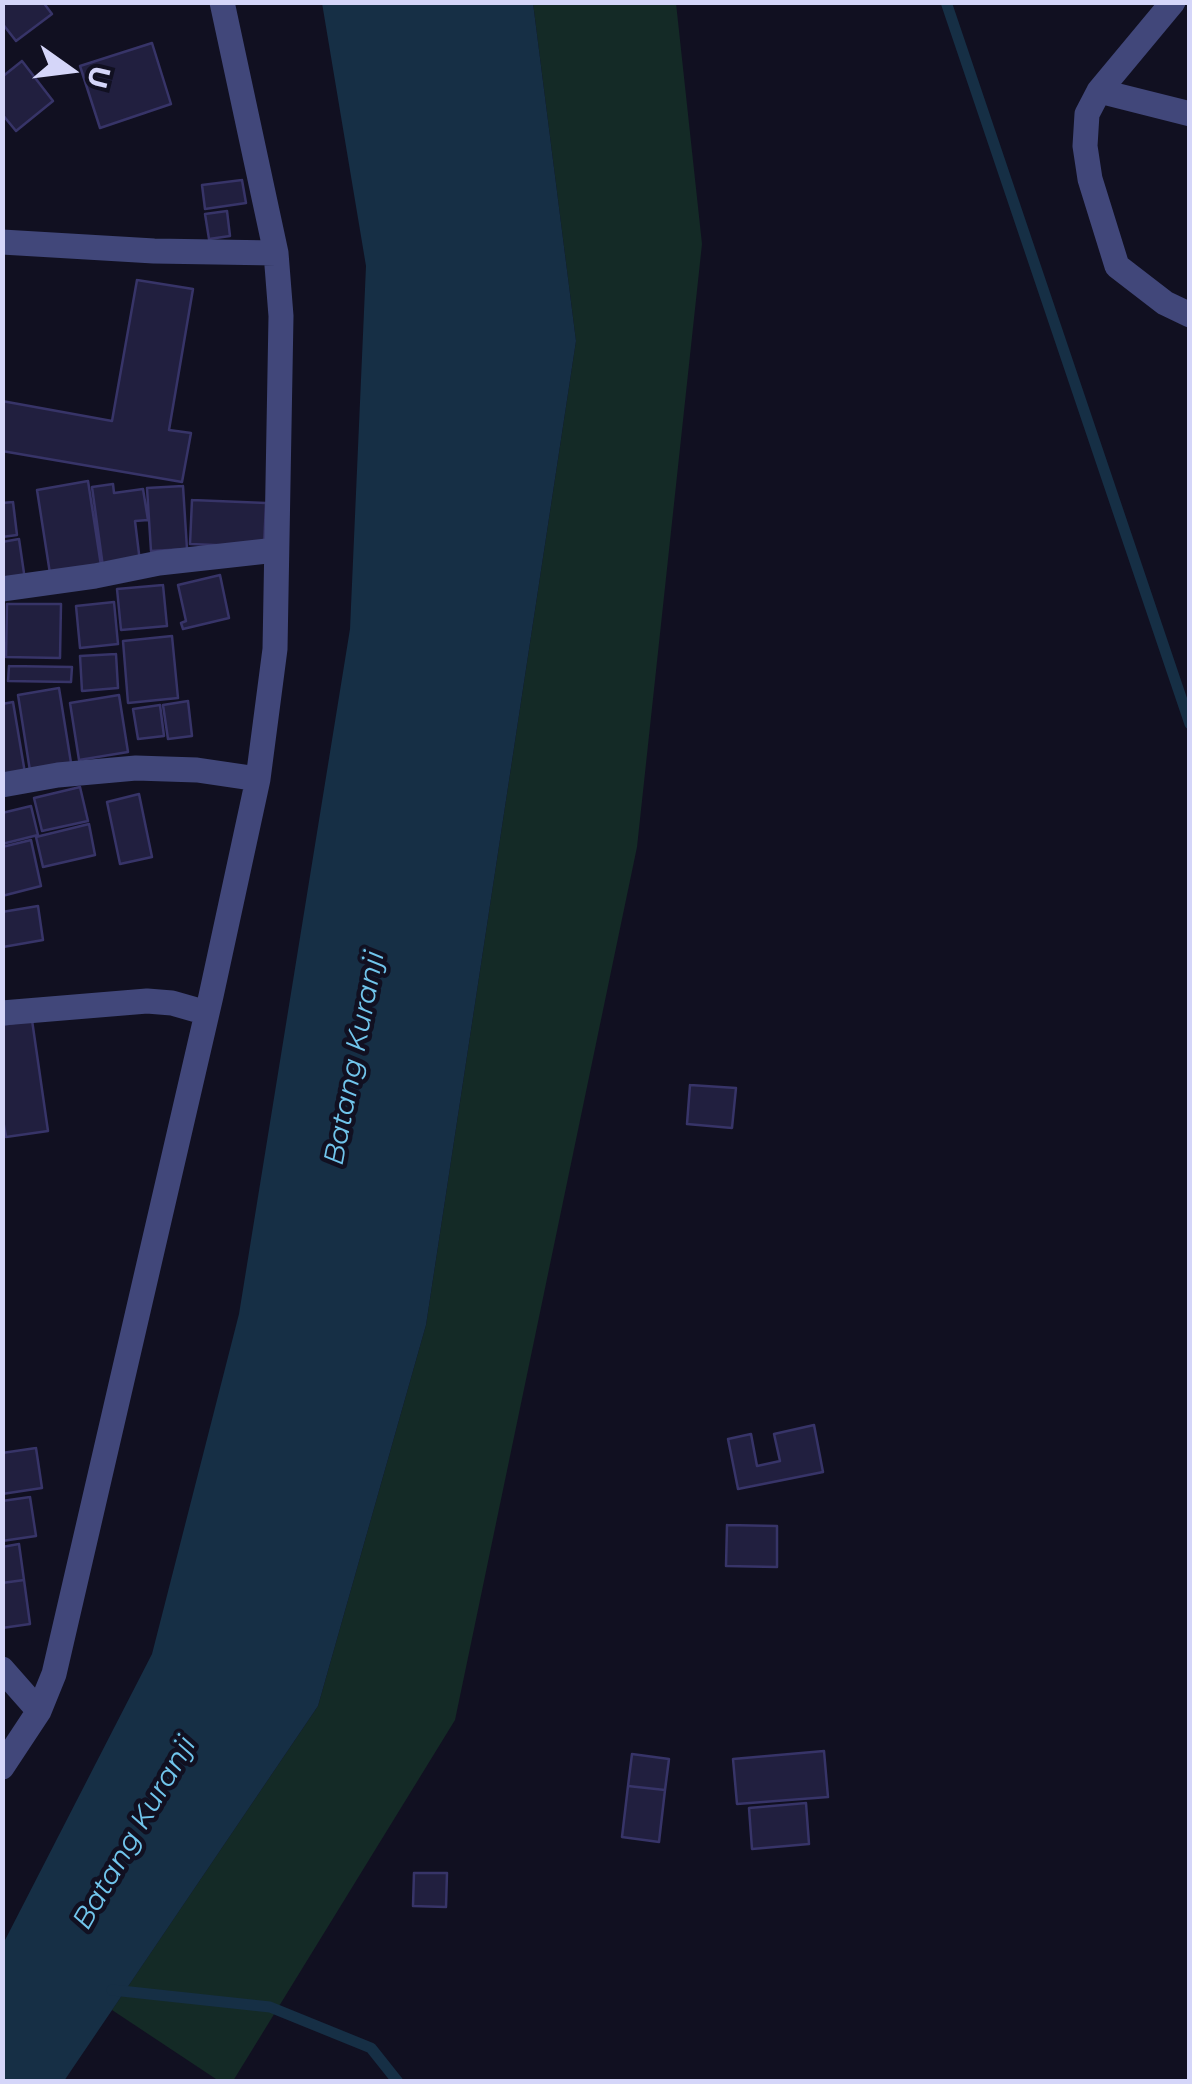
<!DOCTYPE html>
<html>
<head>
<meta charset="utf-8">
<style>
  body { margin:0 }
  #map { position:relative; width:1192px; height:2084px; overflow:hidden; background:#111021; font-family:Montserrat,sans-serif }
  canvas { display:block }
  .frame { position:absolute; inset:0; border:5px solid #d5d6f9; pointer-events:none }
  .north { position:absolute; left:20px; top:20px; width:100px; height:100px; -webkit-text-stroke:8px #111021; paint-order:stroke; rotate:104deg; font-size:28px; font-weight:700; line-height:40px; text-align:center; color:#d5d6f9 }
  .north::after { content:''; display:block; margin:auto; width:35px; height:45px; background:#d5d6f9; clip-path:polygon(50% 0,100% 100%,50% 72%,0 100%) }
</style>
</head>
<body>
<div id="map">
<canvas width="1192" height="2084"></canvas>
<div class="frame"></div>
<div class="north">U</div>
</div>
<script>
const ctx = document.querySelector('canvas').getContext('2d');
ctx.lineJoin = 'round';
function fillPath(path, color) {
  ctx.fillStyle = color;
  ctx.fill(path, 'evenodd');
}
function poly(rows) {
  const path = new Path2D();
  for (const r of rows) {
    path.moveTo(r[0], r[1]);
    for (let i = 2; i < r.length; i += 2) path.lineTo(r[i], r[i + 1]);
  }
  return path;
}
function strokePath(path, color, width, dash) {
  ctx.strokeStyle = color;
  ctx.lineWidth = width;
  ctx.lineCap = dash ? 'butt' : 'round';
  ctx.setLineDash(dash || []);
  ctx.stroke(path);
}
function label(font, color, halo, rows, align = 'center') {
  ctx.font = font + ' Montserrat,sans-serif';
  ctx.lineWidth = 9;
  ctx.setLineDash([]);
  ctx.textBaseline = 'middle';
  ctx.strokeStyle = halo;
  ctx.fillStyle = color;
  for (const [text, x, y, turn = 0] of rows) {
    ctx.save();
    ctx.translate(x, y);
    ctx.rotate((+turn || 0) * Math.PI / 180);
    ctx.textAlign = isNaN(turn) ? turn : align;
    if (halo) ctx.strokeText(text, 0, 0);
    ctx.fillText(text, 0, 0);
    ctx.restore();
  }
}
const green = poly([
  [533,3,676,3,702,244,637,847,455,1720,233,2081,219,2081,112,2010,318,1706,426,1325,576,341]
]);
const water = poly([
  [322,3,533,3,576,341,426,1325,318,1706,64,2081,3,2081,3,1944,152,1654,239,1314,350,629,366,266]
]);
const stream = poly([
  [946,2,1190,724],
  [112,1990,270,2007,371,2048,398,2082]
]);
const building = poly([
  [2,2,43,2,52,14,16,41,2,23,2,2],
  [152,43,171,104,100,128,80,66,152,43],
  [22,61,53,101,16,131,2,114,2,77,22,61],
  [242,180,246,203,205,209,202,185,242,180],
  [227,211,230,236,209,239,205,214,227,211],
  [137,280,193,289,169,430,191,433,182,482,2,451,2,401,112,421,137,280],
  [88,481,102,572,51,580,37,490,88,481],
  [113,484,114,493,143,489,148,520,135,521,140,562,103,567,92,487,113,484],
  [183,486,187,549,151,551,147,488,183,486],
  [192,500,266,503,264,547,190,544,192,500],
  [13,502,17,535,2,537,2,503,13,502],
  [19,539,25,580,2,583,2,542,19,539],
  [220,575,229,618,183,629,181,623,186,621,178,585,220,575],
  [163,585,167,626,121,630,117,589,163,585],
  [114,602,118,644,80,648,76,606,114,602],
  [7,604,61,604,60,658,6,657,7,604],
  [172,636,178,698,128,703,123,641,172,636],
  [116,654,118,688,82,691,80,656,116,654],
  [9,666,72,667,71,682,8,681,9,666],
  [59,688,72,769,31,777,18,695,59,688],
  [119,695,128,752,79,760,70,703,119,695],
  [188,701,192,736,168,739,163,705,188,701],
  [13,702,25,773,2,776,2,704,13,702],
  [160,705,164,736,138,739,133,709,160,705],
  [80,787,88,821,42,831,34,798,80,787],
  [139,794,152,857,120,864,107,802,139,794],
  [31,806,38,835,2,844,2,813,31,806],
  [89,824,95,855,43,867,36,837,89,824],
  [31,840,41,886,2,896,2,847,31,840],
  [38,906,43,940,3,947,2,912,38,906],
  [32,1020,48,1131,6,1137,2,1114,2,1025,32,1020],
  [690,1085,736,1088,732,1128,687,1124,690,1085],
  [814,1425,823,1472,738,1489,728,1439,751,1434,757,1466,780,1461,774,1434,814,1425],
  [36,1448,42,1488,2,1494,2,1453,36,1448],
  [30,1497,36,1536,2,1541,2,1501,30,1497],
  [727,1525,777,1526,777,1567,726,1566,727,1525],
  [19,1544,24,1580,2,1583,2,1547,19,1544],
  [24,1580,30,1624,2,1628,2,1583,24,1580],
  [824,1751,828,1797,737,1804,733,1759,824,1751],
  [632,1754,669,1759,665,1790,628,1786,632,1754],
  [628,1786,665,1790,659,1842,622,1837,628,1786],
  [806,1803,809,1844,752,1849,749,1808,806,1803],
  [414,1873,447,1873,446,1907,413,1906,414,1873]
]);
const minor = poly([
  [1173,2,1099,91,1087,114,1085,146,1090,179,1117,266,1165,303,1190,315],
  [1099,91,1190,114],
  [2,242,154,251,276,253],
  [2,589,95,576,159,563,276,550],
  [2,785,58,775,136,768,197,770,258,779],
  [2,1013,147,1001,172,1003,207,1013],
  [2,1669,39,1711],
  [2,1767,39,1711,54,1674,211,996,258,779,275,649,281,316,276,253,222,2]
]);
const waterNames = [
  ["Batang Kuranji",355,1058,-79],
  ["Batang Kuranji",135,1833,-60]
];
fillPath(green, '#142a26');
fillPath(water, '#162f45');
strokePath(stream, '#162f45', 11);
fillPath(building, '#211f3f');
strokePath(building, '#373468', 2.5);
strokePath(minor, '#41477a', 25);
label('italic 28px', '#71c5ec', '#111021', waterNames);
</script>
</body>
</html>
